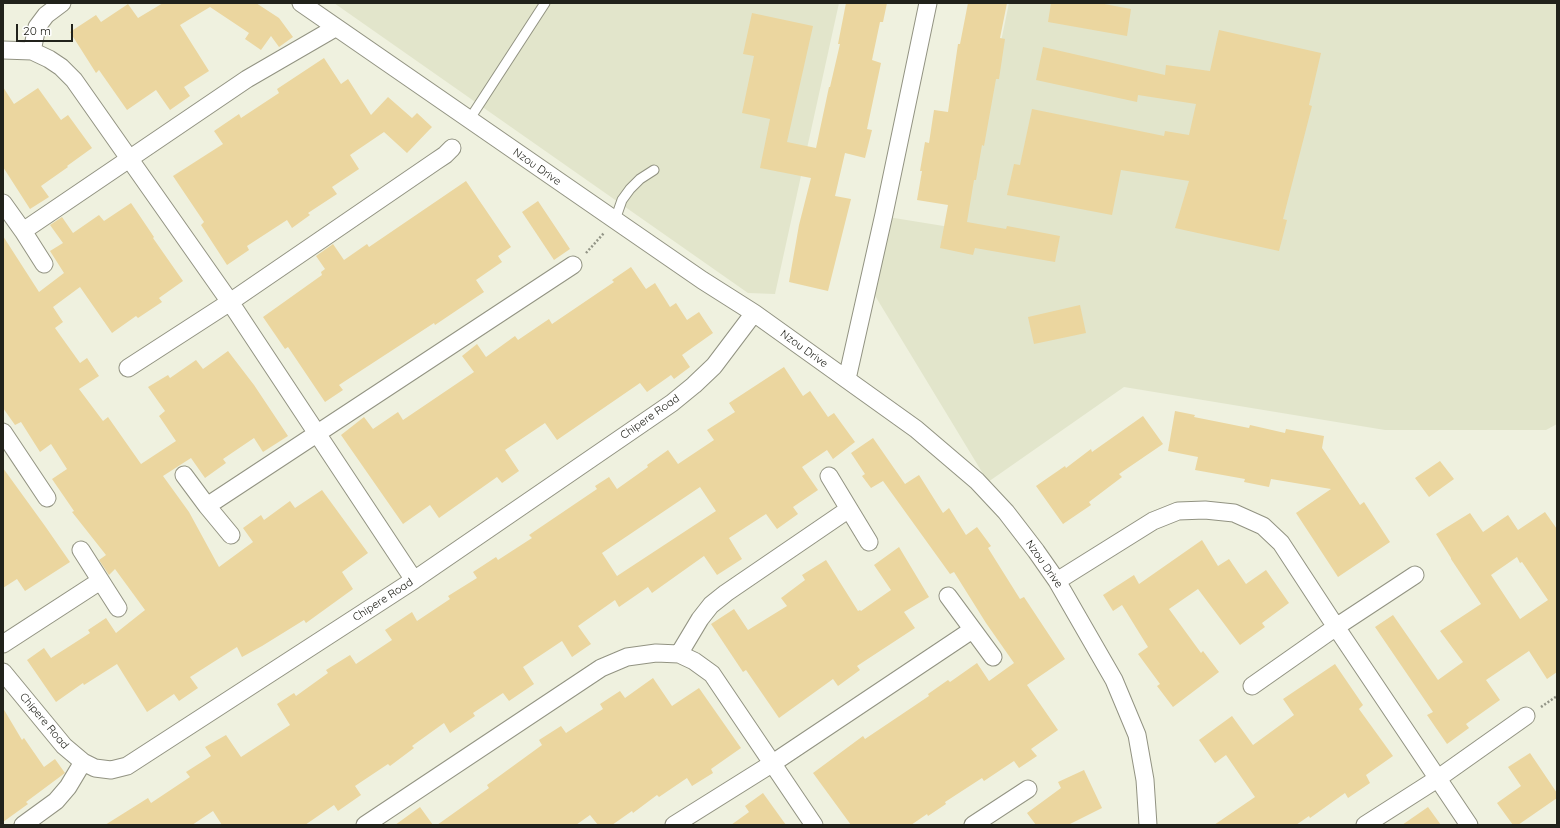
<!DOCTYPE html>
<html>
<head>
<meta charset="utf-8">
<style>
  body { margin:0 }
  #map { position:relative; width:1560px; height:828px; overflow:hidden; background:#eff1df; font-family:Quicksand,sans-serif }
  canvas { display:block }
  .frame { position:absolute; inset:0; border:4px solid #21221b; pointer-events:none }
  .scale { position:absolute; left:16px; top:24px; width:57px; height:18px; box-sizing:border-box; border:2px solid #21221b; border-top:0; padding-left:5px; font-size:12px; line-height:14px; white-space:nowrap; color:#21221b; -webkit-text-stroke:3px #fff; paint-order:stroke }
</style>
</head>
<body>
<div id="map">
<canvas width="1560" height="828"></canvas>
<div class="frame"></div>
<div class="scale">20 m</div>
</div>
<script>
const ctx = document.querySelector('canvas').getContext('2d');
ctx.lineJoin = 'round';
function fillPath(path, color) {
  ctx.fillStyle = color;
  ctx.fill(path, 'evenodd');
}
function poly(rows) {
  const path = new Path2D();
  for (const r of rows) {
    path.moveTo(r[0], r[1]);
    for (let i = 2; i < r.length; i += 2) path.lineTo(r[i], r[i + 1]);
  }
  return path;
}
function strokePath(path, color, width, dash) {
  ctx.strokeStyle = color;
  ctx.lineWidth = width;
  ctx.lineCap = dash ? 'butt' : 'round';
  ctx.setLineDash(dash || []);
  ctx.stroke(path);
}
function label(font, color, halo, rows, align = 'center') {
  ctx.font = font + ' Quicksand,sans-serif';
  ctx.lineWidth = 3.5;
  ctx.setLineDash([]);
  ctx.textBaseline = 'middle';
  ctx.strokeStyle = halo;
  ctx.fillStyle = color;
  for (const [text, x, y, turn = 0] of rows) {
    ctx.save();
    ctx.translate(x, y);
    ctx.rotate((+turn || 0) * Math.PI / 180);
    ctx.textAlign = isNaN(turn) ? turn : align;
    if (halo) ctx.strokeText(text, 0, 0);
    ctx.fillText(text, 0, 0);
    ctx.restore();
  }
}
const built = poly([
  [334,3,839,3,775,294,748,293],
  [1009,3,1557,3,1557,424,1546,430,1385,430,1124,387,988,482,874,294,888,217,962,229]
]);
const building = poly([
  [163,3,256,3,279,18,293,37,279,47,271,36,261,50,245,39,249,33,210,7,180,25,209,71,184,87,190,96,170,110,156,90,127,110,99,70,96,73,70,32,96,15,101,22,128,4,138,18],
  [846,3,887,3,883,22,880,22,872,60,881,63,867,129,872,130,865,158,845,153,835,196,851,199,828,291,789,282,799,225,811,178,760,168,770,119,742,113,754,56,743,54,752,13,813,26,787,142,816,148,829,87,830,87,840,44,838,44],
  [968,3,1007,3,1000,38,1005,39,999,79,996,79,984,146,982,145,976,180,974,180,967,222,1006,229,1007,226,1060,236,1055,262,975,248,973,255,940,248,948,205,917,200,922,171,920,171,925,142,929,143,934,110,948,112,958,44,960,44],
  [1051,3,1099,3,1131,9,1127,36,1048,22],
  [1219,30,1321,53,1309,105,1312,106,1283,219,1287,220,1279,251,1175,228,1189,181,1121,170,1112,215,1007,195,1014,164,1020,165,1032,109,1164,136,1165,131,1189,135,1196,104,1138,95,1137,102,1036,80,1043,47,1165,75,1166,65,1210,71],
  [324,58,341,84,348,79,371,115,388,97,412,118,417,113,432,127,407,153,384,132,350,155,359,169,332,187,337,194,308,213,310,215,292,228,287,220,247,246,249,250,227,265,201,225,204,222,173,176,223,144,214,131,239,114,241,118,279,93,277,89],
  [3,87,14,104,38,88,61,120,68,115,92,148,67,166,68,167,41,186,49,197,30,209,3,167],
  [466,181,511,247,498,256,502,262,476,280,484,292,435,325,434,323,339,385,343,390,325,402,288,347,285,349,263,317,322,275,321,272,325,269,316,256,333,244,344,260,367,244,369,247],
  [538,201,570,249,554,260,522,212],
  [131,203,154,237,153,238,183,281,159,298,162,302,138,318,136,316,112,333,80,287,53,307,63,322,55,328,80,363,87,358,99,376,79,389,103,421,108,417,141,464,176,441,159,416,165,411,148,387,168,375,170,378,196,360,203,369,228,351,254,385,288,436,263,452,254,438,223,459,226,463,205,478,191,458,163,476,189,512,219,567,253,542,243,528,261,515,264,520,290,501,295,508,322,490,368,553,342,572,353,589,306,623,304,620,262,646,242,657,237,647,190,677,198,688,179,701,174,694,147,712,117,664,84,685,83,683,56,702,27,660,44,648,51,658,90,633,88,630,106,618,116,633,145,610,115,569,109,575,99,560,106,555,72,512,74,511,52,479,67,469,51,444,40,452,21,422,15,425,3,408,3,236,39,292,64,273,50,251,63,243,50,225,62,217,73,233,99,215,104,221],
  [631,267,646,289,655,283,670,307,676,303,687,320,699,312,713,333,682,355,690,367,674,379,671,375,647,392,640,383,557,440,545,423,505,450,519,471,502,483,497,477,439,518,430,505,403,524,341,435,364,417,373,429,398,412,403,420,474,372,462,356,477,344,486,357,515,336,518,340,549,319,552,324,614,282,612,280],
  [1080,305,1086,333,1034,344,1028,317],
  [784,367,803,396,810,391,828,417,834,413,855,442,833,459,827,450,802,467,818,490,793,507,798,514,777,529,766,514,729,538,742,559,717,575,704,556,652,593,648,587,619,607,615,600,578,626,591,644,572,657,562,641,523,667,534,684,509,701,503,693,473,713,475,716,450,733,444,723,412,746,414,748,390,766,388,764,355,786,361,795,338,811,334,805,305,825,222,825,213,811,192,825,105,825,148,798,151,803,190,777,186,772,211,756,205,747,226,735,241,757,290,725,277,704,294,693,296,696,328,673,326,670,350,655,356,664,392,640,385,630,412,612,417,621,450,599,448,596,477,578,473,572,496,557,498,560,532,538,529,535,597,489,595,486,609,477,617,489,648,467,647,465,668,450,678,464,714,440,707,430,735,412,729,403],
  [700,487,716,511,617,576,602,553],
  [1175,411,1195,415,1194,417,1249,428,1250,425,1285,433,1286,429,1324,436,1322,448,1360,505,1364,502,1390,542,1338,577,1296,513,1331,489,1271,479,1269,487,1244,482,1245,479,1195,470,1198,457,1168,451],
  [1143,416,1163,444,1119,474,1122,477,1089,502,1091,505,1063,524,1036,486,1065,466,1066,468,1091,449,1092,452],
  [873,438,905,484,919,475,943,513,949,508,966,535,977,527,991,546,988,548,1020,599,1024,597,1065,659,1027,685,1058,730,1031,749,1037,756,1019,768,1014,761,984,781,982,778,945,802,946,804,928,816,927,814,911,825,851,825,813,773,863,736,865,739,929,696,928,694,948,680,950,682,977,663,989,681,1014,663,986,623,954,572,950,574,883,481,871,488,862,476,865,474,851,453],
  [1440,461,1454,479,1429,497,1415,478],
  [3,468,45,526,70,562,25,591,17,579,3,588],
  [1545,512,1557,529,1557,672,1547,679,1529,651,1486,680,1500,700,1466,724,1469,728,1447,744,1427,715,1433,712,1375,627,1393,615,1438,680,1463,662,1440,631,1481,604,1451,559,1451,558,1436,534,1470,513,1483,532,1508,515,1518,530],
  [1517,557,1520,563,1522,562,1548,600,1520,619,1491,575],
  [1202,540,1218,566,1229,559,1246,584,1266,570,1289,603,1262,623,1265,627,1240,645,1198,589,1169,609,1201,653,1203,651,1219,672,1173,707,1157,686,1160,684,1138,654,1148,647,1122,605,1113,611,1103,595,1134,575,1139,584],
  [899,547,929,597,904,612,915,628,857,666,860,670,838,686,833,679,779,718,746,670,743,672,711,624,734,609,748,630,787,606,781,598,805,580,802,575,826,560,858,611,860,610,861,611,891,590,874,565],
  [1335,664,1363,705,1359,709,1393,756,1366,775,1370,783,1348,798,1345,793,1310,818,1309,816,1296,825,1214,825,1255,797,1226,755,1215,763,1199,740,1232,716,1253,745,1294,715,1283,699],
  [653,678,672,706,699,688,741,748,711,769,713,773,692,786,687,778,659,797,657,795,633,813,632,811,612,825,598,825,590,815,576,825,437,825,489,788,487,785,542,745,539,740,561,726,566,733,603,709,600,704,620,691,625,698],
  [3,708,22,740,24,738,44,767,55,759,65,773,26,802,28,804,3,822],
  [1530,753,1557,793,1557,798,1518,825,1513,825,1497,803,1521,786,1508,767],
  [1084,770,1102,808,1068,825,1036,825,1027,813,1061,788,1058,782],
  [763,793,786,825,731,825,749,812,745,806],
  [420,807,433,825,395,825],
  [1428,807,1441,825,1402,825]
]);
const path = poly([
  [586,253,604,233],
  [1541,707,1557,696]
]);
const lane = poly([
  [469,120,545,3],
  [615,220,622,200,630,189,640,179,654,170]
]);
const street = poly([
  [301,3,615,220,702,280,754,313,916,429,977,481,1006,512,1036,551,1057,581,1114,680,1137,735,1145,780,1148,825],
  [3,50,32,51,49,59,61,67,74,80,230,302,414,580],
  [32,51,37,27,46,15,62,3],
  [3,203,23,231],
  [44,264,23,231,247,79,335,28],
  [128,368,230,302,436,161,445,155,452,148],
  [847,379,884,214,928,3],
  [3,432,47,498],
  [184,475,207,506],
  [829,476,869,542],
  [231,535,207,506,573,265],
  [81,550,118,608],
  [1057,581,1153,521,1178,511,1205,510,1234,513,1263,526,1281,543,1336,627,1469,825],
  [948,596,993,657],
  [3,644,100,581],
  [679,654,700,619,711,605,726,593,849,509],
  [3,672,64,746,83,762,95,768,111,770,127,766,414,580,672,403,694,385,714,366,754,313],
  [1252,686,1336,627,1415,575],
  [23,825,56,801,68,787,83,762],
  [365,825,601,668,627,657,656,653,679,654,694,661,712,674,814,825],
  [674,825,773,763,972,630],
  [973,825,1028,789],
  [1365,825,1437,779,1526,716]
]);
const streetNames = [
  ["Nzou Drive",537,167,35],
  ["Nzou Drive",804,349,36],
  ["Chipere Road",650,417,-35],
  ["Nzou Drive",1044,564,55],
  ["Chipere Road",383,600,-33],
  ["Chipere Road",44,721,50]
];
fillPath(built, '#e2e5cb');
fillPath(building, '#ebd69f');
strokePath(lane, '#929382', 11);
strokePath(street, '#929382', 19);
strokePath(path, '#939587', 2.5, [2, 2]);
strokePath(lane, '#fff', 9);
strokePath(street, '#fff', 17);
label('11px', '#21221b', '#fff', streetNames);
</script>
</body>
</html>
